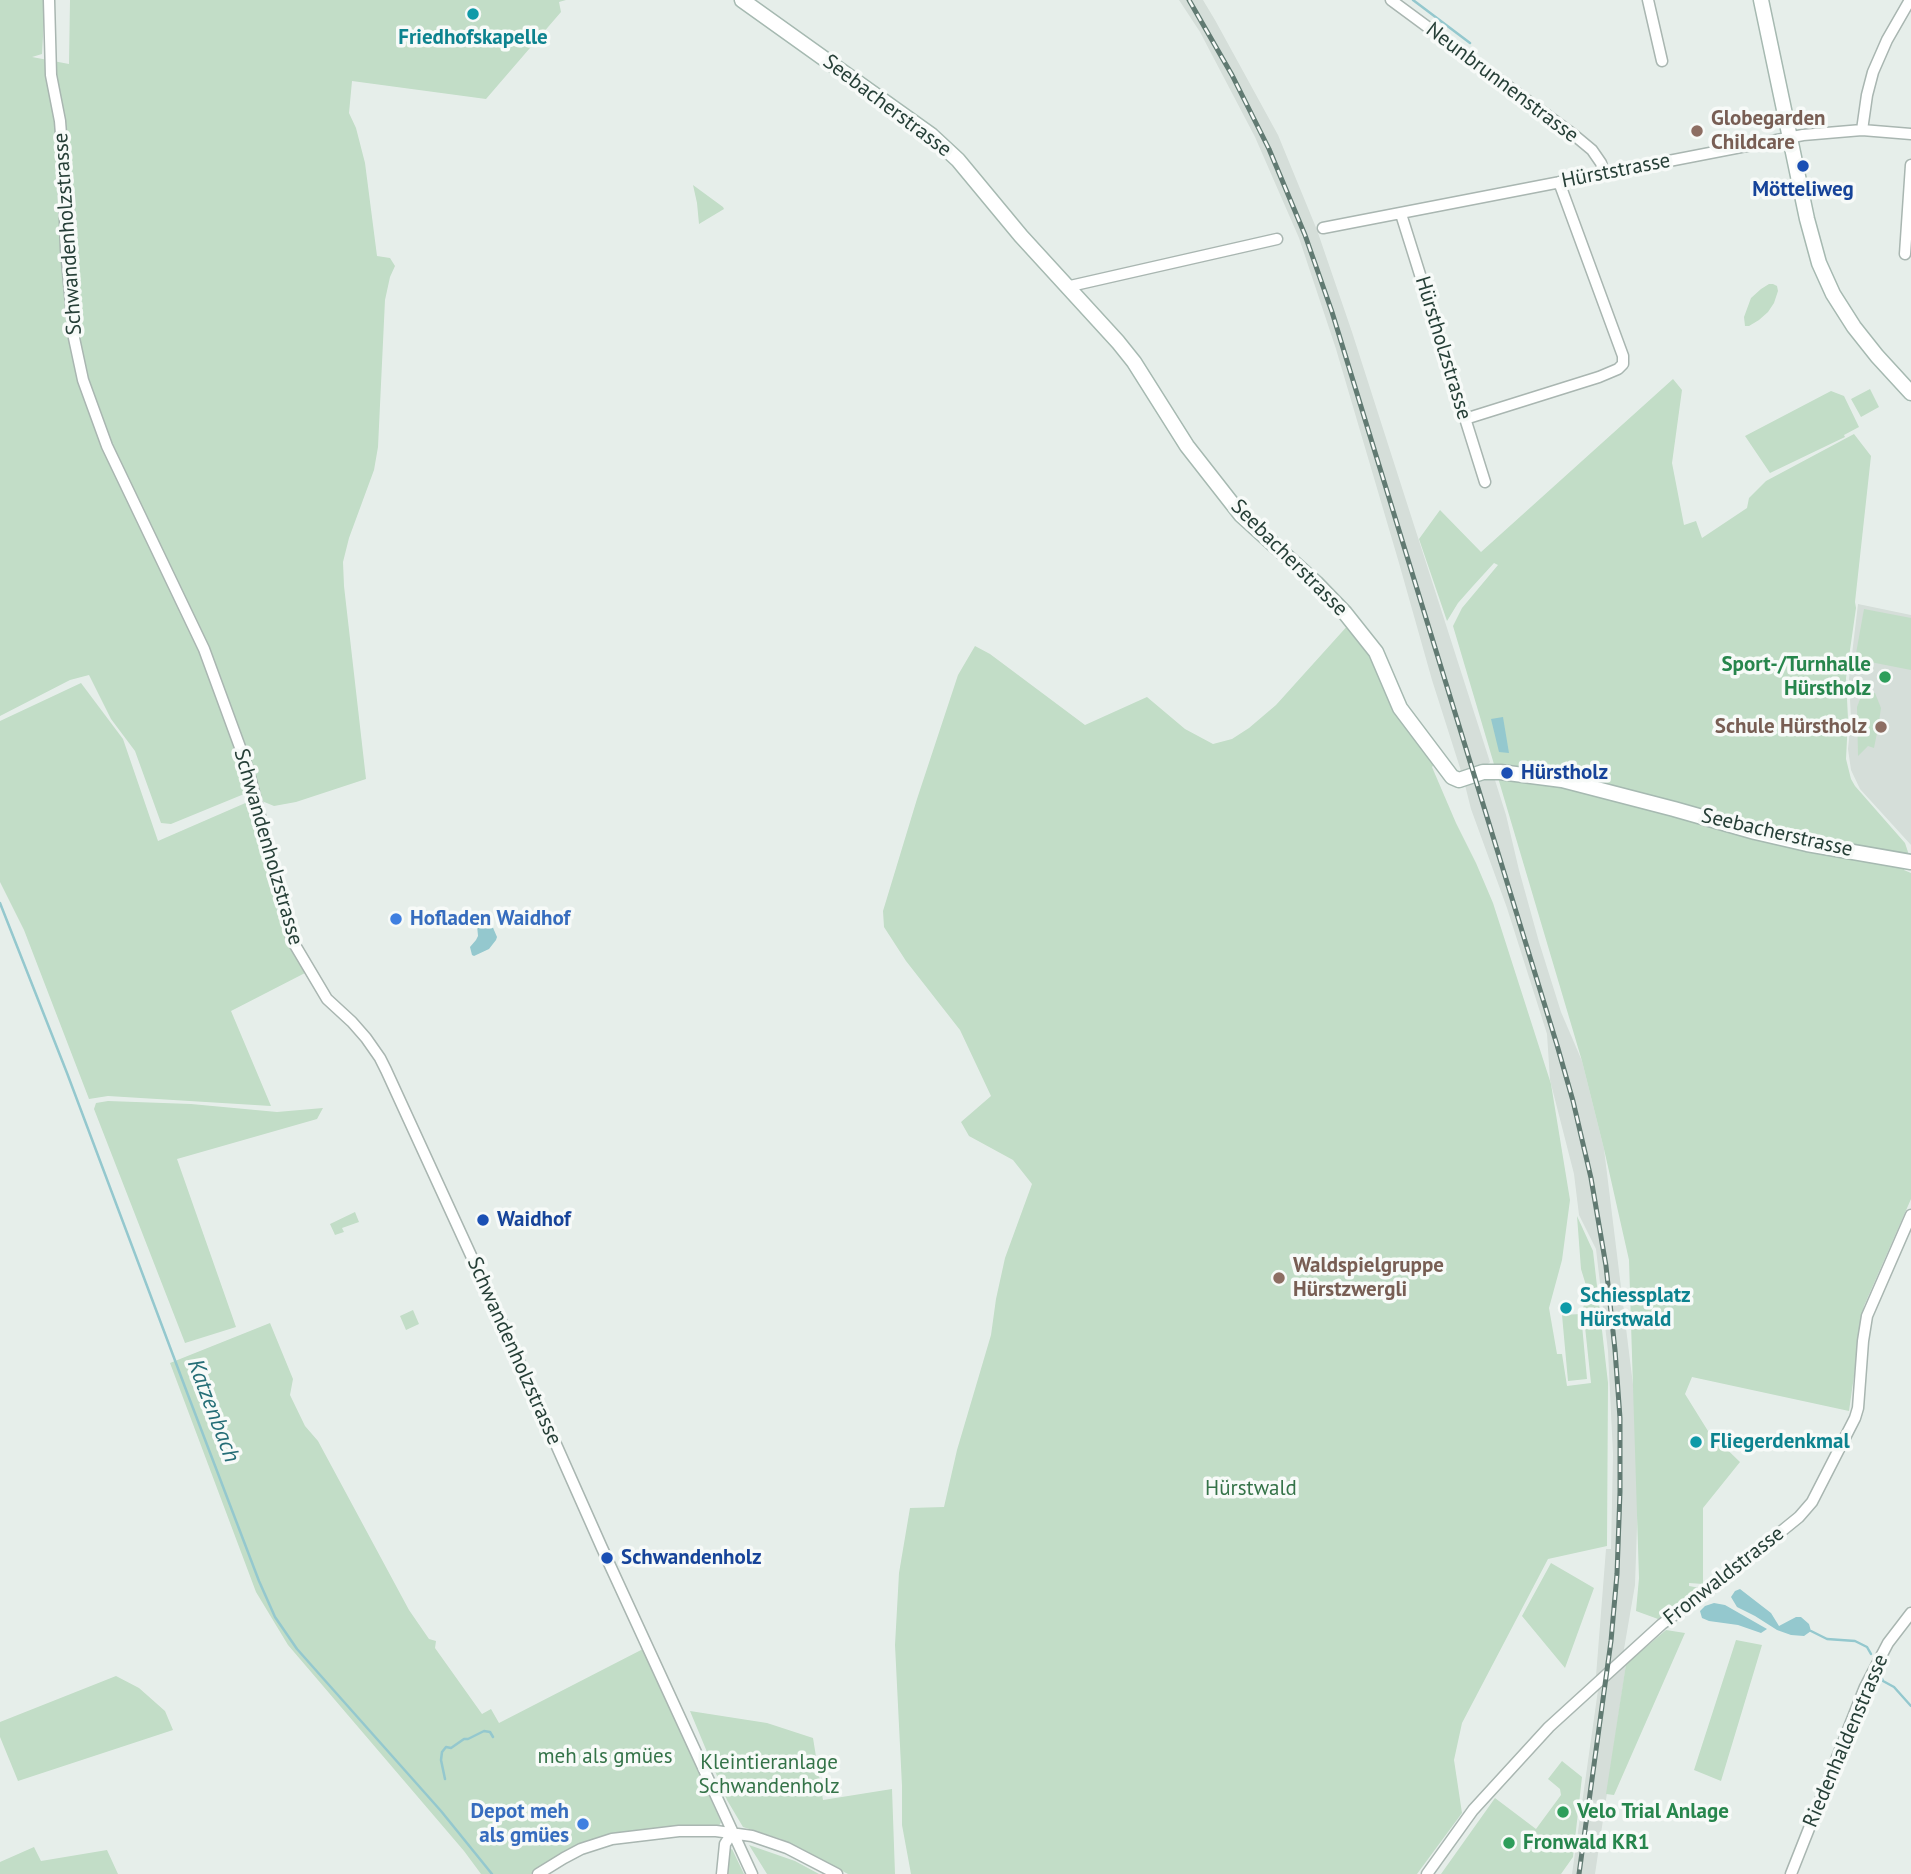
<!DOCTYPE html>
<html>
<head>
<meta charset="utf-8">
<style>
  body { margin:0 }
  canvas { display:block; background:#e6eeea }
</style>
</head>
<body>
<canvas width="1911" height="1874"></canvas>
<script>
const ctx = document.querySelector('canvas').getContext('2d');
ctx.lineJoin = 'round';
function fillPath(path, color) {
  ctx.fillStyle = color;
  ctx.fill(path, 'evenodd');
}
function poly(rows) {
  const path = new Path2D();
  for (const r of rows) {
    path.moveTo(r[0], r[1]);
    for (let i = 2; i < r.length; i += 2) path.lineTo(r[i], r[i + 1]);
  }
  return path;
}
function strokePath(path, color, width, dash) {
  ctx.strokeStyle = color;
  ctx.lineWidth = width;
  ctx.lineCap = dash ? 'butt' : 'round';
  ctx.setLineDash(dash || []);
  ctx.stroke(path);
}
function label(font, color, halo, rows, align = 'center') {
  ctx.font = font + ' "PT Sans",sans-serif';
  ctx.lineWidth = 7;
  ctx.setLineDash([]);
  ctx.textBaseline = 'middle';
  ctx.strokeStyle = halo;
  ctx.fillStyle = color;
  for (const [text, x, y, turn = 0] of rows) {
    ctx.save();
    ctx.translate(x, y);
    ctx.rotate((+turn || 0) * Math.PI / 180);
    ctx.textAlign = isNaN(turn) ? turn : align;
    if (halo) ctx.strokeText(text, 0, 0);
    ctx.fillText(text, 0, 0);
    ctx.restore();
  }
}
const built = poly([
  [1179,0,1203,0,1215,20,1278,135,1317,230,1352,332,1490,762,1482,769,1476,771,1461,771,1432,680,1399,563,1336,349,1299,238,1255,137,1200,32],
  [1858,604,1911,615,1911,845,1860,789,1851,770,1848,749,1851,719,1849,679],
  [1494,777,1506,815,1519,870,1539,942,1561,1012,1582,1061,1604,1149,1634,1393,1639,1468,1635,1585,1624,1649,1627,1658,1595,1874,1572,1874,1599,1683,1596,1676,1606,1549,1611,1549,1613,1454,1608,1351,1596,1249,1579,1215,1574,1174,1550,1080,1547,1034,1507,908,1471,809,1465,785,1469,782]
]);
const green = poly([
  [0,0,45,0,42,54,32,57,69,64,70,0,566,0,559,2,561,12,486,99,352,81,349,113,356,128,365,163,377,256,390,258,395,266,390,277,385,300,378,447,374,470,349,538,343,562,344,586,366,779,296,802,274,806,257,799,249,792,171,824,161,823,135,751,111,719,89,675,70,680,0,716],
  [693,185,723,207,724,209,699,224,697,203],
  [1769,284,1773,284,1777,286,1778,291,1774,303,1768,312,1759,320,1749,326,1745,326,1744,317,1751,298,1761,289],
  [1673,379,1682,390,1672,463,1684,525,1696,521,1702,538,1747,508,1749,498,1766,481,1854,434,1871,456,1855,602,1856,608,1846,678,1848,719,1846,759,1851,779,1855,786,1905,843,1908,852,1904,870,1911,873,1911,1199,1864,1306,1849,1411,1692,1377,1685,1394,1708,1431,1740,1462,1703,1508,1703,1584,1689,1583,1689,1586,1700,1588,1658,1619,1636,1611,1639,1578,1629,1260,1604,1149,1582,1061,1453,626,1462,608,1498,565,1494,563,1473,586,1458,603,1447,621,1419,539,1440,510,1481,552],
  [1870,389,1879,407,1861,417,1851,399],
  [1831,391,1844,396,1859,427,1844,435,1845,437,1770,473,1745,436],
  [1864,609,1911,618,1911,670,1855,659],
  [1350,623,1374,655,1435,763,1432,767,1456,823,1476,863,1493,903,1551,1084,1570,1200,1562,1260,1549,1308,1557,1354,1562,1354,1567,1386,1591,1383,1583,1308,1588,1292,1581,1269,1577,1216,1593,1251,1608,1383,1607,1546,1548,1559,1462,1723,1454,1760,1462,1813,1417,1874,911,1874,902,1825,902,1786,895,1645,899,1573,910,1508,944,1507,957,1450,991,1335,996,1299,1005,1258,1032,1184,1013,1160,969,1136,961,1122,991,1096,960,1030,906,961,884,927,883,911,917,799,958,675,975,646,990,654,1085,725,1147,697,1185,729,1213,744,1232,739,1249,728,1276,705],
  [81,683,123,739,158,841,250,801,287,942,305,973,231,1011,271,1106,108,1096,89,1099,24,930,0,882,0,721],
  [1869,692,1875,693,1881,708,1878,728,1874,748,1868,746,1858,756,1857,707,1862,694],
  [108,1101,191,1104,277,1112,323,1108,317,1119,177,1159,236,1327,185,1343,94,1109,96,1103],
  [355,1212,359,1222,342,1228,344,1232,335,1235,330,1224],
  [413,1310,419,1324,406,1330,400,1316],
  [1581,1314,1587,1379,1568,1381,1562,1315],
  [270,1323,293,1379,290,1395,305,1426,318,1441,409,1610,429,1639,436,1641,435,1648,482,1714,491,1709,499,1723,643,1649,721,1822,718,1828,685,1828,568,1853,531,1874,481,1874,464,1851,288,1645,256,1592,170,1363],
  [1551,1563,1594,1588,1565,1668,1522,1616],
  [1666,1630,1685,1633,1614,1795,1606,1794,1626,1664],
  [1736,1640,1762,1645,1721,1781,1694,1770],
  [116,1676,139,1688,165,1711,173,1730,18,1781,0,1737,0,1722],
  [690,1711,767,1723,813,1738,823,1800,892,1789,895,1874,848,1874,781,1839,743,1827,727,1800],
  [1562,1761,1582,1777,1573,1857,1561,1874,1441,1874,1495,1798,1536,1829,1561,1795,1560,1789,1548,1779],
  [749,1845,795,1861,819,1874,767,1874],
  [34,1847,41,1861,107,1850,118,1874,0,1874,0,1862],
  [732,1849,744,1874,724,1874,728,1851]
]);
const water = poly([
  [1503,717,1509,753,1499,752,1491,719],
  [483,919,486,919,491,923,497,937,496,940,489,949,474,956,472,955,470,947,476,940,478,936,477,925],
  [1740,1589,1771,1613,1779,1626,1796,1617,1801,1617,1809,1624,1811,1631,1804,1636,1791,1635,1777,1630,1755,1616,1737,1607,1731,1597,1735,1591],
  [1714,1603,1725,1605,1767,1629,1761,1633,1738,1625,1709,1621,1702,1618,1700,1611,1705,1606]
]);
const stream = poly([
  [1413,0,1470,43],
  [0,903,67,1073,188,1395,259,1581,275,1617,297,1649,441,1811,492,1874],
  [1811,1631,1827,1639,1855,1641,1867,1647,1871,1654],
  [1879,1672,1883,1681,1894,1687,1911,1706],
  [445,1779,441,1760,442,1752,446,1747,451,1748,464,1739,468,1739,484,1731,490,1732,493,1737]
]);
const street = poly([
  [49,0,51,75,60,121,63,161,66,250,74,338,83,380,107,446,204,649,248,769,292,940,327,999,352,1022,366,1038,380,1058,386,1070,507,1334,602,1548,752,1874],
  [1391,0,1574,135,1592,150,1601,163,1604,173],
  [1648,0,1662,61],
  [1862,130,1867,95,1873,72,1887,40,1910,0],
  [1401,214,1485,482],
  [1323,228,1803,135,1862,130,1911,134],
  [1905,254,1911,165],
  [1066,287,1277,239],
  [1465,419,1599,377,1618,369,1623,364,1623,356,1559,182],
  [538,1874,564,1858,581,1849,612,1839,679,1831,716,1831,752,1836,787,1848,837,1874],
  [722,1874,725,1844,732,1833],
  [1427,1874,1473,1810,1549,1727,1662,1624,1714,1586,1799,1517,1812,1502,1855,1418,1858,1408,1863,1341,1867,1316,1911,1215],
  [1791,1874,1865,1687,1888,1643,1911,1613]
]);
const secondary = poly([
  [742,0,931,135,958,160,1021,236,1118,342,1134,362,1187,446,1241,515,1316,583,1345,613,1376,652,1400,708,1452,777,1459,780,1483,772,1500,772,1562,780,1674,809,1755,832,1807,844,1911,862],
  [1761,0,1807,219,1819,263,1833,294,1854,327,1877,356,1911,393]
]);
const rail = poly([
  [1189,0,1232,75,1269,149,1305,235,1332,312,1557,1045,1573,1101,1591,1178,1606,1266,1615,1350,1620,1418,1620,1492,1617,1574,1611,1641,1579,1874]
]);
const markers = [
  [473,14,7,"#0f9aa8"],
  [1697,131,7,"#8d6e63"],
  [1803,166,7,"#1a4fb4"],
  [1885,677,7,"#2e9e5b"],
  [1881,727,7,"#8d6e63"],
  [1507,773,7,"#1a4fb4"],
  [396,919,7,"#3f7fe0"],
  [483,1220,7,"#1a4fb4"],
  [1279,1278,7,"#8d6e63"],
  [1566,1308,7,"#0f9aa8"],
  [1696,1442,7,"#0f9aa8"],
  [607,1558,7,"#1a4fb4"],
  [1563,1812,7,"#2e9e5b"],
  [583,1824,7,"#3f7fe0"],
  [1509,1843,7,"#2e9e5b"]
];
const cultureNames = [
  ["Friedhofskapelle",473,38,"center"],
  ["Schiessplatz",1580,1296],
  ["Hürstwald",1580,1320],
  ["Fliegerdenkmal",1710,1442]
];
const streetNames = [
  ["Neunbrunnenstrasse",1502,83,37],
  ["Seebacherstrasse",887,106,37],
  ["Hürststrasse",1616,171,-11],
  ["Schwandenholzstrasse",68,234,-94],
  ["Hürstholzstrasse",1443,348,73],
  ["Seebacherstrasse",1289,558,45],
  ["Seebacherstrasse",1777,833,13],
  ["Schwandenholzstrasse",268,847,74],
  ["Schwandenholzstrasse",514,1351,66],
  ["Fronwaldstrasse",1724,1576,-38],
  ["Riedenhaldenstrasse",1846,1741,-67]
];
const educationNames = [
  ["Globegarden",1711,119],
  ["Childcare",1711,143],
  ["Schule Hürstholz",1867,727,"right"],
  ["Waldspielgruppe",1293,1266],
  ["Hürstzwergli",1293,1290]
];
const transitNames = [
  ["Mötteliweg",1803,190,"center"],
  ["Hürstholz",1521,773],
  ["Waidhof",497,1220],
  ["Schwandenholz",621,1558]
];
const leisureNames = [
  ["Sport-/Turnhalle",1871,665,"right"],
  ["Hürstholz",1871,689,"right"],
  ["Velo Trial Anlage",1577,1812],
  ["Fronwald KR1",1523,1843]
];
const shopNames = [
  ["Hofladen Waidhof",410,919],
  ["Depot meh",569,1812,"right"],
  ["als gmües",569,1836,"right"]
];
const parkNames = [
  ["Hürstwald",1251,1489],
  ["meh als gmües",605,1757],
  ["Kleintieranlage",769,1763],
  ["Schwandenholz",769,1787]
];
const waterNames = [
  ["Katzenbach",213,1411,69]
];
fillPath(built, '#d5ded9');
fillPath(green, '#c2ddc7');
fillPath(water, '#94c8ce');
strokePath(stream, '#94c8ce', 2.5);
strokePath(street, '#a9b6b1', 13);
strokePath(secondary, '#a6b9b1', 17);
strokePath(street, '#fff', 10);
strokePath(secondary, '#fff', 14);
strokePath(rail, '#617a72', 5);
strokePath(rail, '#f7faf8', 2.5, [8]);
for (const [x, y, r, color] of markers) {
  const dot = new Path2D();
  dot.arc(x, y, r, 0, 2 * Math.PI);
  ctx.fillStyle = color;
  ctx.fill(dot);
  strokePath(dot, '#f7faf8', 2.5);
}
label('bold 21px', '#0d838f', '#f7faf8', cultureNames, 'left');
label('21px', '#263f37', '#f7faf8', streetNames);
label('bold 21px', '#785e54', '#f7faf8', educationNames, 'left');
label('bold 21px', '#164399', '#f7faf8', transitNames, 'left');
label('bold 21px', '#27864d', '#f7faf8', leisureNames, 'left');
label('bold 21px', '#366cbe', '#f7faf8', shopNames, 'left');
label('21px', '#347348', '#f7faf8', parkNames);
label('italic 23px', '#256e77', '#f7faf8', waterNames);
</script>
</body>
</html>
